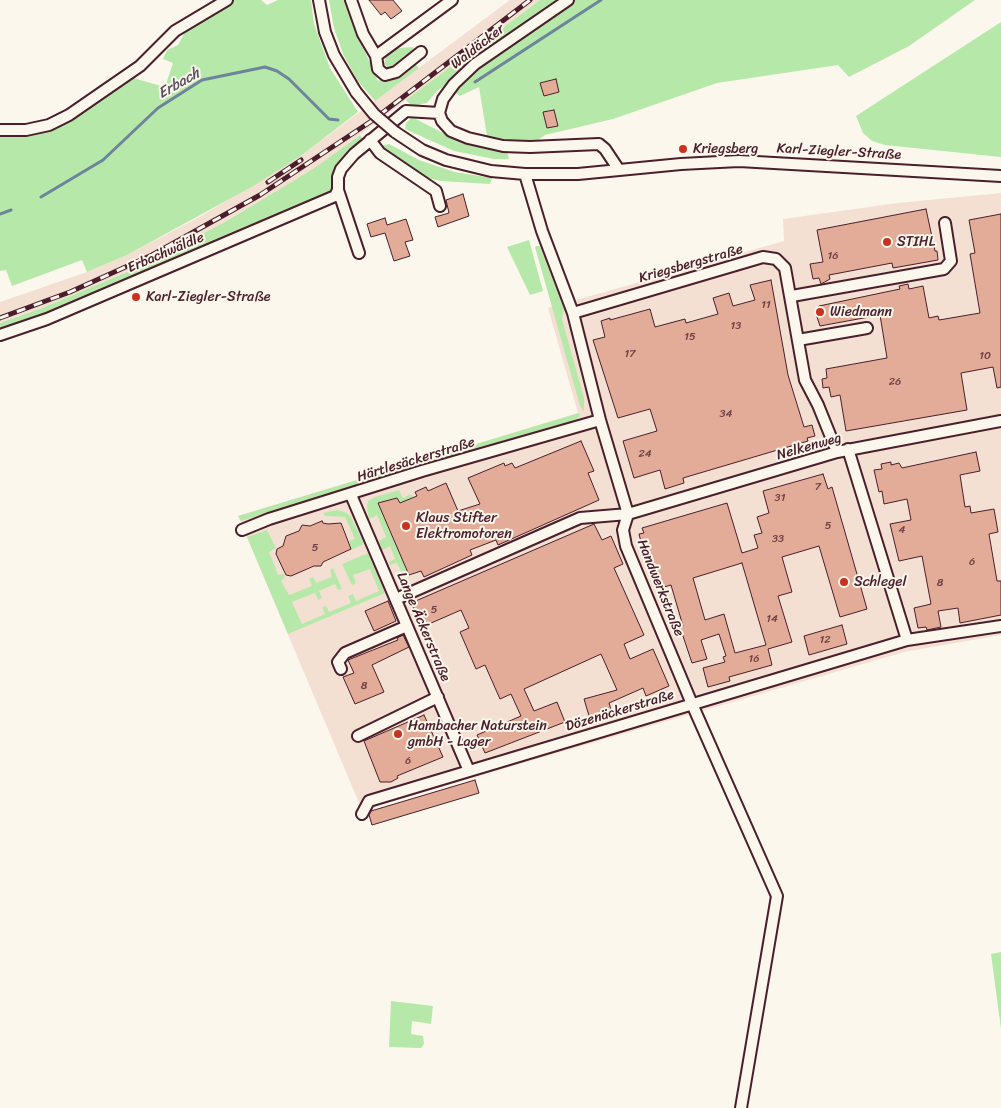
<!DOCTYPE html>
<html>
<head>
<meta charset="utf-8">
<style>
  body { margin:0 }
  canvas { display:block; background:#fbf7ec }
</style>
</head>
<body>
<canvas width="1001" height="1108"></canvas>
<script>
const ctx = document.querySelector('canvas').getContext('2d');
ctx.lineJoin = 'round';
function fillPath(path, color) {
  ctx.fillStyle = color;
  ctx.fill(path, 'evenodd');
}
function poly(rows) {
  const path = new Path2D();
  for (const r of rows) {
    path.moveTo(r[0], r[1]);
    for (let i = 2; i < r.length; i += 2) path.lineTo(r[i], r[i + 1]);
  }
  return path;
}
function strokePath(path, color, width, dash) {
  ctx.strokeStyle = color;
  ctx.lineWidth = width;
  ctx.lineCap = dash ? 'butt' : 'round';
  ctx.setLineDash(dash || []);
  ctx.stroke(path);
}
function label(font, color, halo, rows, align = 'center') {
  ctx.font = font + ' Sriracha,sans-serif';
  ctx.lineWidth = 4;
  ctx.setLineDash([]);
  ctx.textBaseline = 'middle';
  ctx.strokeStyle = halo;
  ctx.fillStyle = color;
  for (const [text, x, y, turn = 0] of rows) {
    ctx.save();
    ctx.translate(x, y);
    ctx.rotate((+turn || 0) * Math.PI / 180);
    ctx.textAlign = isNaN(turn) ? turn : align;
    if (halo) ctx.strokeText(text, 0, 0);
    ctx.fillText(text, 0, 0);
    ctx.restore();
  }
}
const built = poly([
  [510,0,540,0,314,169,225,222,132,270,42,308,0,323,0,302,87,272,127,255,203,215,302,155],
  [1001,193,1001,635,904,652,362,810,238,516,578,413,548,308,784,241,783,219,898,203]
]);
const green = poly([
  [233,0,261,0,267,5,278,0,311,0,314,24,330,68,358,112,302,155,255,185,127,255,87,272,82,260,12,286,6,270,0,271,0,130,49,125,126,76,165,87,173,63,163,59,167,50,178,45,188,27,207,18],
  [329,0,347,0,355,29,378,81,414,63,419,68,375,101,357,80,343,54,334,28],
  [540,0,564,0,478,58,435,93,427,103,412,106,406,100],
  [572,0,975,0,909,46,849,77,838,65,717,83,613,119,545,135,538,140,515,142,487,136,479,87,460,96,454,92,480,64],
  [1001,22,1001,157,885,145,872,141,863,133,856,116],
  [413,47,414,49,406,60,391,70,384,64,386,56,398,48],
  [412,117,464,144,507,151,509,159,494,159,454,151,405,129,406,123],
  [360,135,363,139,328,194,142,276,0,333,0,323,42,308,132,270,225,222,313,169],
  [389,144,419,160,455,172,492,178,490,184,441,181,428,178,385,153,381,146],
  [529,240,543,291,530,295,507,247],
  [537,246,540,246,564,309,562,319,584,398,584,412,580,406,548,293,535,247],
  [579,413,580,416,575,420,241,521,238,516],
  [399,490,403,498,411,494,413,497,400,503,397,498,378,504,409,575,401,580,400,577,403,576,397,563,390,565,389,562,395,559,390,546,382,550,379,541,386,537,377,515,369,519,367,507,368,501,375,497],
  [337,510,345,512,351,517,364,544,349,551,351,547,349,541,355,539,345,517,325,516,323,513],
  [267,530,276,548,269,552,278,575,283,574,285,577,281,581,289,595,312,586,309,579,313,577,316,583,332,577,330,570,333,568,342,589,338,590,335,584,319,591,322,598,318,600,315,593,292,602,302,624,325,614,322,607,326,606,329,612,351,603,348,596,353,594,356,601,379,591,370,569,353,575,356,583,352,585,342,564,368,553,385,593,288,634,247,537],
  [1001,952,1001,1029,991,954],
  [391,1001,433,1006,431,1024,412,1021,411,1034,423,1036,424,1044,421,1048,389,1047]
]);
const stream = poly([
  [475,82,601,0],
  [41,197,103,160,158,108,202,80,265,67,277,71,289,79,329,119,338,120],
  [0,214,11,210]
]);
const building = poly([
  [369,0,393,0,402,11,391,19,385,12,381,15,369,0],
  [556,79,559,92,544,96,540,83,556,79],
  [554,110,558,126,547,128,543,112,554,110],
  [463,194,469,216,438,227,435,217,449,213,446,200,463,194],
  [926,209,935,251,937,251,938,260,893,268,892,263,829,275,830,279,821,284,819,278,813,279,810,264,823,262,817,230,926,209],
  [1001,214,1001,387,997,388,993,367,961,373,967,410,846,431,840,395,831,397,829,387,823,388,822,379,827,378,826,369,887,358,880,315,820,326,815,311,819,306,900,289,899,286,908,284,909,289,923,286,929,318,938,316,939,320,980,313,970,254,975,253,969,220,1001,214],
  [385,218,387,225,406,219,413,240,405,242,410,256,394,261,385,233,371,237,367,224,385,218],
  [771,280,788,375,804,427,812,425,815,436,807,438,808,441,683,478,684,483,665,489,660,470,634,478,623,441,657,431,650,409,618,418,593,340,605,337,601,321,610,318,610,320,650,309,655,327,685,319,686,323,718,314,713,298,729,293,733,306,755,300,750,285,771,280],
  [581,441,594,471,588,473,599,500,498,545,496,540,470,550,472,555,424,577,421,571,409,575,378,503,397,498,400,503,417,496,415,492,426,487,428,491,446,483,458,511,480,504,468,478,504,463,505,466,512,463,515,468,581,441],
  [976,452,980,471,960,475,965,507,970,506,971,513,994,509,998,532,989,534,997,581,1001,581,1001,615,960,623,958,608,938,611,941,627,927,630,926,627,918,628,914,608,931,604,922,556,899,561,890,524,911,520,907,499,884,504,882,491,879,492,874,470,882,469,881,464,891,462,891,465,899,463,902,468,976,452],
  [823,474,828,489,832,487,867,609,840,617,819,546,782,557,792,592,778,596,792,642,768,649,772,665,729,677,730,681,708,687,703,668,725,662,723,657,726,656,719,634,701,640,707,659,692,663,680,627,683,626,671,585,660,588,647,545,642,546,639,534,644,533,642,528,727,503,742,553,758,548,754,535,762,533,757,517,769,513,763,491,823,474],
  [742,563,766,645,735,653,724,614,705,620,693,578,742,563],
  [322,521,323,523,328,524,341,523,351,549,323,562,321,566,314,566,291,576,286,575,276,554,277,549,283,546,286,536,299,531,302,525,310,526,322,521],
  [594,524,602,540,611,536,623,564,614,568,644,635,624,644,630,659,653,649,669,686,646,696,643,688,609,703,612,713,590,719,584,699,617,690,601,654,524,689,534,711,557,702,565,722,485,753,477,735,521,716,511,694,500,699,485,665,476,669,460,632,469,628,461,610,422,627,411,603,594,524],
  [388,601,396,621,374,631,365,611,388,601],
  [842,625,847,644,809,655,804,636,842,625],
  [403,635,409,647,372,665,384,692,355,704,343,677,354,673,348,660,398,640,397,638,403,635],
  [424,715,443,757,397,776,398,778,391,782,380,782,364,741,424,715],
  [475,780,479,793,372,825,369,815,371,811,475,780]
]);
const minor = poly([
  [319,0,325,32,334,55,356,92],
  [351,0,363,34,376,56,452,0],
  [568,0,475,64,454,84,443,99,439,113,442,121,451,131,468,138,503,146,530,147,599,144,605,149,619,170],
  [376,56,378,69,385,75,396,72,421,52],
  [0,130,26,130,49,125,69,115,140,66,175,31,227,0],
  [395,132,422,150,446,160,491,171,525,174,578,174,681,164,739,161,1001,176],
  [370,140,380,153,436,191,440,206],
  [525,174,542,231,573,313,600,420,628,514,623,530,626,546,692,704,777,896,741,1108],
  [359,253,338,190,338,177,341,169,354,154,406,111,439,113],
  [792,296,944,269,951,261,945,223],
  [573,313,763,257,776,259,785,268,805,380,818,405,837,452],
  [0,335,47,319,335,196,338,190],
  [798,340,867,328],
  [848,449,907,640],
  [351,495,469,771],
  [242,530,269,519,422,471,600,420],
  [396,599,580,518,628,514,837,452,1001,421],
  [341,669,338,662,345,653,407,626],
  [358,736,438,697],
  [362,814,369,801,907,640,1001,626]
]);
const rail = poly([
  [268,182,301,160],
  [0,318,70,292,152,255,260,195,373,120,530,0]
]);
const minorBridge = poly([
  [356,92,374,114,395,132]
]);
const markers = [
  [683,149,5,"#c8321e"],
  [887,242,5,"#c8321e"],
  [136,297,5,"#c8321e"],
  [820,312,5,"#c8321e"],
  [406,526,5,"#c8321e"],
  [844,582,5,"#c8321e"],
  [398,734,5,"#c8321e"]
];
const numberNames = [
  ["16",833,256],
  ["11",766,305],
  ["13",736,326],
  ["15",690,337],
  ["17",630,354],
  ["10",985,356],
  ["26",895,382],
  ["34",726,414],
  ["24",645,454],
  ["7",818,487],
  ["31",780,498],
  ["5",828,526],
  ["4",902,530],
  ["33",778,539],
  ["5",315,548],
  ["6",972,562],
  ["8",940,583],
  ["5",434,610],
  ["14",772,619],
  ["12",825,640],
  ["16",754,659],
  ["8",364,686],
  ["6",408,761]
];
const streetNames = [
  ["Waldäcker",478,47,-38],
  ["Karl-Ziegler-Straße",839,152,3],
  ["Erbachwäldle",166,253,-23],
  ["Kriegsbergstraße",691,264,-16],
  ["Nelkenweg",809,447,-16],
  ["Härtlesäckerstraße",416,460,-17],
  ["Handwerkstraße",660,588,68],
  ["Lange Äckerstraße",423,627,67],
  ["Dözenäckerstraße",620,711,-17]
];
const poiNames = [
  ["Kriegsberg",693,149],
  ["STIHL",897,242],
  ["Karl-Ziegler-Straße",146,297],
  ["Wiedmann",830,312],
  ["Klaus Stifter",416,518],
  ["Elektromotoren",416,534],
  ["Schlegel",854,582],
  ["Hambacher Naturstein",408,726],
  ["gmbH - Lager",408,742]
];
const waterNames = [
  ["Erbach",179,84,-30]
];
fillPath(built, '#f4e0d3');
fillPath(green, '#b6e9a9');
strokePath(stream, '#6d849b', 3);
fillPath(building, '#e3ac98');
strokePath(building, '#4a1f2b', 1);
strokePath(minor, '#4a1f2b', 14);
strokePath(minor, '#fbf7ec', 10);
strokePath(rail, '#4a1f2b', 5);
strokePath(rail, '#fbf7ec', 3, [9]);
strokePath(minorBridge, '#4a1f2b', 14, []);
strokePath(minorBridge, '#fbf7ec', 10);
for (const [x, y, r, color] of markers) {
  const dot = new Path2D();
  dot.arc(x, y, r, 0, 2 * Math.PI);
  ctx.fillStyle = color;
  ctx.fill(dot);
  strokePath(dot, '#fbf7ec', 2);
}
label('11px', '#704246', null, numberNames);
label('14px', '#4a1f2b', '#fbf7ec', streetNames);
label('14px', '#4a1f2b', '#fbf7ec', poiNames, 'left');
label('italic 15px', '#5c5163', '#fbf7ec', waterNames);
</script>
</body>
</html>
